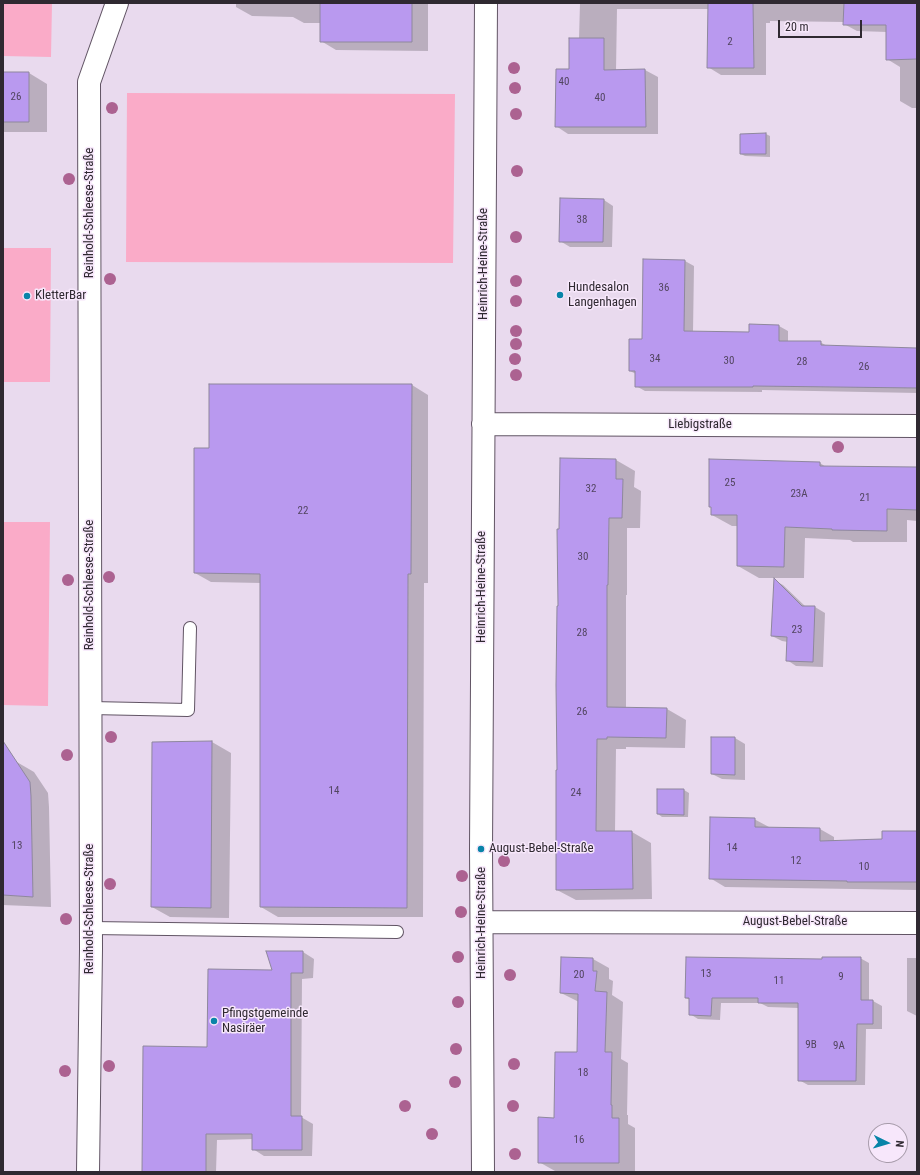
<!DOCTYPE html>
<html>
<head>
<meta charset="utf-8">
<style>
  body { margin:0 }
  #map { position:relative; width:920px; height:1175px; overflow:hidden; background:#e9daee; font-family:"Roboto Condensed",sans-serif }
  canvas { display:block }
  .frame { position:absolute; inset:0; border:4px solid #2f2931; pointer-events:none }
  .north { position:absolute; left:868px; top:1123px; width:40px; height:40px; box-sizing:border-box; background:#f7e7fb; border:1px solid #a79baa; border-radius:50%; rotate:95deg; font-size:11px; font-weight:700; line-height:16px; text-align:center; color:#2f2931 }
  .north::after { content:''; display:block; margin:auto; width:14px; height:18px; background:#0884a8; clip-path:polygon(50% 0,100% 100%,50% 72%,0 100%) }
  .scale { position:absolute; left:778px; top:20px; width:84px; height:18px; box-sizing:border-box; border:2px solid #2f2931; border-top:0; padding-left:5px; font-size:12px; line-height:14px; white-space:nowrap; color:#2f2931; -webkit-text-stroke:3px #f7e7fb; paint-order:stroke }
</style>
</head>
<body>
<div id="map">
<canvas width="920" height="1175"></canvas>
<div class="frame"></div>
<div class="north">N</div>
<div class="scale">20 m</div>
</div>
<script>
const ctx = document.querySelector('canvas').getContext('2d');
ctx.lineJoin = 'round';
function fillPath(path, color) {
  ctx.fillStyle = color;
  ctx.fill(path, 'evenodd');
}
function poly(rows) {
  const path = new Path2D();
  for (const r of rows) {
    path.moveTo(r[0], r[1]);
    for (let i = 2; i < r.length; i += 2) path.lineTo(r[i], r[i + 1]);
  }
  return path;
}
function strokePath(path, color, width, dash) {
  ctx.strokeStyle = color;
  ctx.lineWidth = width;
  ctx.lineCap = dash ? 'butt' : 'round';
  ctx.setLineDash(dash || []);
  ctx.stroke(path);
}
function label(font, color, halo, rows, align = 'center') {
  ctx.font = font + ' "Roboto Condensed",sans-serif';
  ctx.lineWidth = 3;
  ctx.setLineDash([]);
  ctx.textBaseline = 'middle';
  ctx.strokeStyle = halo;
  ctx.fillStyle = color;
  for (const [text, x, y, turn = 0] of rows) {
    ctx.save();
    ctx.translate(x, y);
    ctx.rotate((+turn || 0) * Math.PI / 180);
    ctx.textAlign = isNaN(turn) ? turn : align;
    if (halo) ctx.strokeText(text, 0, 0);
    ctx.fillText(text, 0, 0);
    ctx.restore();
  }
}
const green = poly([
  [3,3,52,3,51,57,3,56],
  [127,93,455,94,453,263,126,262],
  [3,248,51,248,50,382,3,382],
  [3,522,50,522,48,706,3,705]
]);
const shadow = poly([
  [236,3,428,3,428,51,336,50,321,41,321,23,304,23,293,17,252,16,236,7],
  [580,3,917,3,917,108,912,108,900,101,900,67,887,59,887,32,857,31,844,24,844,22,770,21,770,23,766,23,766,75,721,75,708,67,709,9,617,9,616,71,645,70,658,77,658,134,568,134,556,126,579,39],
  [3,73,29,73,47,84,47,132,3,132],
  [766,134,770,136,770,157,745,156,741,154],
  [604,200,613,206,612,247,570,247,560,241],
  [685,261,694,266,693,332,750,333,779,326,788,331,788,342,820,342,827,346,917,349,917,393,762,390,762,392,645,391,636,386,636,374,630,371,643,340],
  [412,385,428,395,428,583,424,583,423,917,278,917,261,907,261,583,211,582,195,573,210,449],
  [616,460,635,471,634,487,641,491,640,528,627,528,627,595,626,595,626,709,667,709,686,720,685,748,626,747,626,749,616,749,615,832,632,832,651,843,652,899,576,900,557,890,558,771],
  [710,460,820,463,826,467,917,468,917,521,907,520,907,542,853,542,850,540,805,538,804,578,759,578,738,566,738,526,732,526,712,515],
  [774,580,783,585,806,607,815,607,825,613,823,667,796,666,787,660,788,642,782,641,772,636],
  [712,738,735,738,745,744,745,780,722,779,712,774],
  [212,742,231,753,229,918,170,917,152,907,153,743],
  [3,754,34,772,48,793,49,807,51,907,3,905],
  [658,790,684,790,689,793,688,817,662,817,658,814],
  [754,819,769,827,769,828,820,829,834,837,834,841,883,840,917,832,917,890,725,887,710,878],
  [303,952,314,959,313,978,302,979,301,1117,313,1124,312,1156,264,1156,253,1149,253,1139,217,1140,216,1172,143,1172,208,1048,273,971],
  [860,958,869,963,869,1001,873,1001,882,1006,882,1029,866,1029,865,1085,808,1085,799,1080,799,1008,768,1007,760,1003,721,1003,720,1020,698,1019,690,1014,690,1000,686,998,823,960],
  [907,958,917,958,917,1016,907,1011],
  [593,959,609,968,609,979,613,981,612,995,623,1002,621,1059,628,1063,627,1115,628,1115,628,1124,635,1128,635,1172,555,1171,539,1162,555,1119,578,1053,579,1002,561,993]
]);
const building = poly([
  [320,3,412,3,412,42,320,42,320,3],
  [708,3,753,3,754,68,707,68,708,3],
  [844,3,917,3,917,59,886,60,886,25,843,25,844,3],
  [569,38,604,38,604,70,645,69,646,127,555,127,556,69,569,69,569,38],
  [3,72,29,72,29,122,3,122,3,72],
  [766,133,766,154,740,154,740,134,766,133],
  [560,198,604,199,603,242,559,242,560,198],
  [643,259,685,260,684,331,749,332,749,324,779,325,779,341,821,341,821,345,917,348,917,388,753,386,753,387,635,387,635,371,629,371,629,339,642,339,643,259],
  [209,384,412,384,411,574,408,574,407,908,260,907,260,574,194,573,194,448,209,448,209,384],
  [560,458,616,459,616,479,623,479,622,518,609,518,608,585,607,585,607,707,667,708,666,738,607,737,607,739,597,739,596,831,632,831,633,889,556,890,556,770,557,770,556,685,557,606,558,606,557,529,559,529,560,458],
  [709,459,820,462,820,466,917,467,917,510,887,509,887,531,832,530,832,529,785,527,784,567,737,566,737,515,711,515,711,507,709,507,709,459],
  [774,578,802,606,815,606,813,662,786,661,787,637,771,636,774,578],
  [711,737,735,737,735,775,711,774,711,737],
  [3,741,30,782,31,796,33,897,3,895,3,741],
  [212,741,211,908,151,907,152,742,212,741],
  [657,789,684,789,684,815,657,814,657,789],
  [710,817,755,818,755,827,820,828,820,841,882,839,882,831,917,831,917,882,847,882,847,881,709,879,710,817],
  [266,951,303,951,303,973,291,973,291,1116,302,1116,302,1150,252,1150,252,1134,206,1134,206,1172,142,1172,143,1046,207,1047,208,969,272,970,266,951],
  [561,957,593,958,593,971,597,971,595,991,607,992,605,1052,612,1052,611,1105,612,1105,612,1118,619,1118,619,1163,538,1163,538,1117,554,1118,555,1052,577,1052,578,994,560,993,561,957],
  [686,957,822,959,822,957,861,957,861,1000,873,1000,873,1024,857,1024,856,1081,798,1081,798,1003,758,1003,758,998,712,998,711,1016,689,1015,689,998,685,998,686,957]
]);
const lane = poly([
  [91,708,188,710,190,628],
  [91,928,397,932]
]);
const street = poly([
  [483,424,917,426],
  [482,922,917,923],
  [88,1172,91,949,89,82,117,3],
  [483,1172,481,849,486,3]
]);
const trees = [
  [514,68],
  [515,88],
  [112,108],
  [516,114],
  [517,171],
  [69,179],
  [516,237],
  [110,279],
  [516,281],
  [516,301],
  [516,331],
  [516,344],
  [515,359],
  [516,375],
  [838,447],
  [109,577],
  [68,580],
  [111,737],
  [67,755],
  [504,861],
  [462,876],
  [110,884],
  [461,912],
  [66,919],
  [458,957],
  [510,975],
  [458,1002],
  [456,1049],
  [514,1064],
  [109,1066],
  [65,1071],
  [455,1082],
  [405,1106],
  [513,1106],
  [432,1134],
  [515,1154]
];
const markers = [
  [560,295,4,"#0884a8"],
  [27,296,4,"#0884a8"],
  [481,849,4,"#0884a8"],
  [214,1021,4,"#0884a8"]
];
const numberNames = [
  ["2",730,42],
  ["40",564,82],
  ["26",16,97],
  ["40",600,98],
  ["38",582,220],
  ["36",664,288],
  ["34",655,359],
  ["30",729,361],
  ["28",802,362],
  ["26",864,367],
  ["25",730,483],
  ["32",591,489],
  ["23A",799,494],
  ["21",865,498],
  ["22",303,511],
  ["30",583,557],
  ["23",797,630],
  ["28",582,633],
  ["26",582,712],
  ["14",334,791],
  ["24",576,793],
  ["13",17,846],
  ["14",732,848],
  ["12",796,861],
  ["10",864,867],
  ["13",706,974],
  ["20",579,975],
  ["9",841,977],
  ["11",779,981],
  ["9B",811,1045],
  ["9A",839,1046],
  ["18",583,1073],
  ["16",579,1140]
];
const streetNames = [
  ["Reinhold-Schleese-Straße",90,213,-90],
  ["Heinrich-Heine-Straße",484,264,-90],
  ["Liebigstraße",700,425],
  ["Reinhold-Schleese-Straße",90,585,-90],
  ["Heinrich-Heine-Straße",482,587,-90],
  ["Reinhold-Schleese-Straße",90,909,-90],
  ["August-Bebel-Straße",795,922],
  ["Heinrich-Heine-Straße",482,923,-90]
];
const poiNames = [
  ["Hundesalon",568,288],
  ["Langenhagen",568,303],
  ["KletterBar",35,296],
  ["August-Bebel-Straße",489,849],
  ["Pfingstgemeinde",222,1014],
  ["Nasiräer",222,1029]
];
fillPath(green, '#faabc8');
fillPath(shadow, '#0003');
fillPath(building, '#b999ef');
strokePath(building, '#8e879c', 1);
strokePath(lane, '#615464', 14);
strokePath(street, '#615464', 24);
strokePath(lane, '#fff', 12);
strokePath(street, '#fff', 22);
ctx.fillStyle = '#ac6291';
for (const [x, y] of trees) {
  ctx.beginPath();
  ctx.arc(x, y, 6, 0, 2 * Math.PI);
  ctx.fill();
}
for (const [x, y, r, color] of markers) {
  const dot = new Path2D();
  dot.arc(x, y, r, 0, 2 * Math.PI);
  ctx.fillStyle = color;
  ctx.fill(dot);
  strokePath(dot, '#f7e7fb', 1.5);
}
label('11px', '#524560', null, numberNames);
label('13px', '#2f2931', '#f7e7fb', streetNames);
label('13px', '#2f2931', '#f7e7fb', poiNames, 'left');
</script>
</body>
</html>
